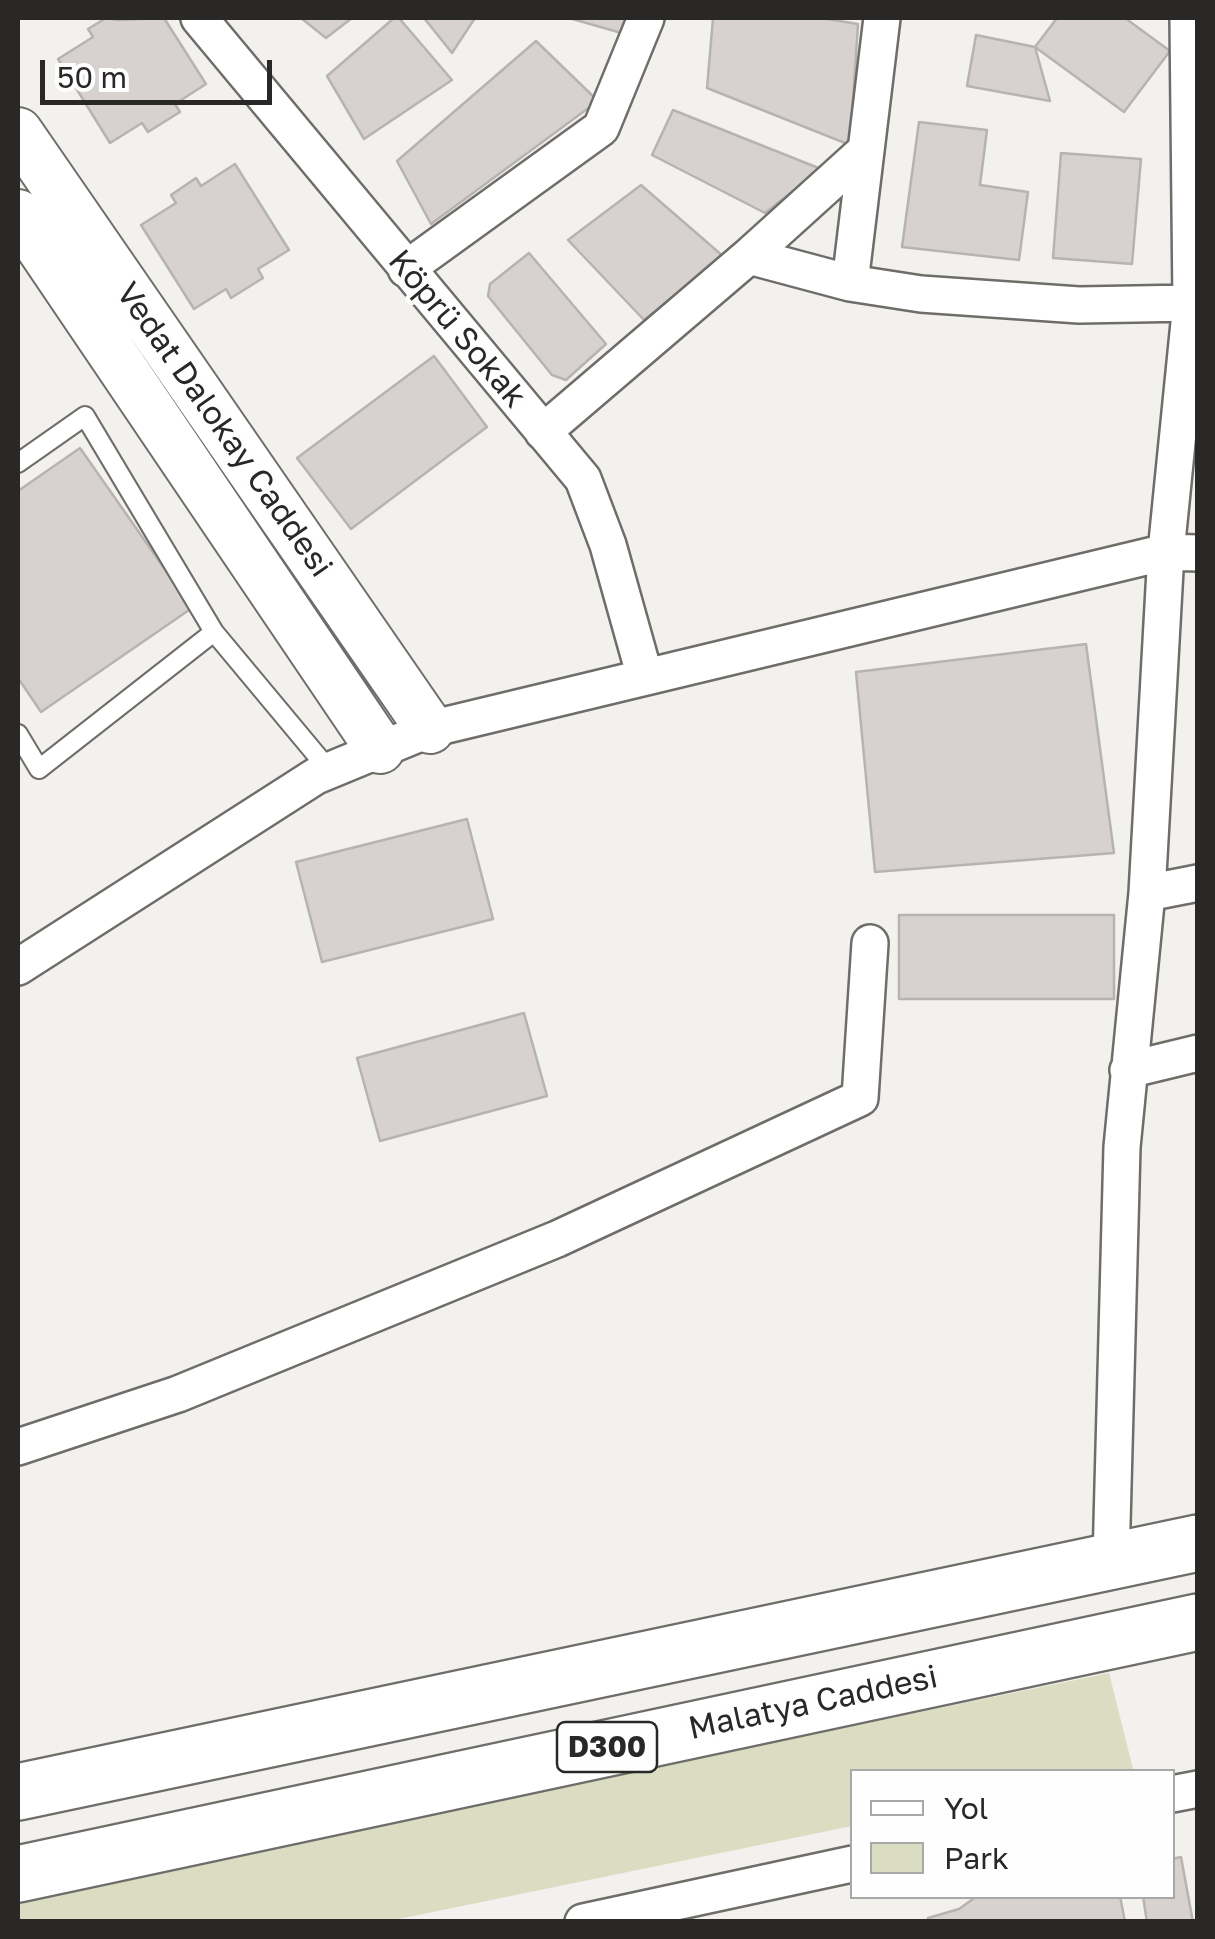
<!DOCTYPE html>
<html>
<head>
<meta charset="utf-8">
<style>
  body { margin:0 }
  #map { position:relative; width:1215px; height:1939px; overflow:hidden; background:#f3f1ed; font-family:"Golos Text",sans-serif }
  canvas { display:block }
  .frame { position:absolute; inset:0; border:20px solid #292826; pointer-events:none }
  .legend { position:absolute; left:850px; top:1769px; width:325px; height:130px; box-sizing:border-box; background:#fffefe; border:2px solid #a9a8a8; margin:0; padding:12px 18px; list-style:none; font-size:30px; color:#292826 }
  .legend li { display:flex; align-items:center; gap:20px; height:50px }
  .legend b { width:50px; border:2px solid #a9a8a8 }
  .scale { position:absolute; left:40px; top:60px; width:232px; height:45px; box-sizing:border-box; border:5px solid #292826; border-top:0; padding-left:12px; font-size:30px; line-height:35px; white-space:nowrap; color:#292826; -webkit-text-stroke:8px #fffefe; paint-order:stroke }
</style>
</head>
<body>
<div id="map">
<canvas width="1215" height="1939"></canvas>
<div class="frame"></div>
<ul class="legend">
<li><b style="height:12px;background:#fff"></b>Yol</li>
<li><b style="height:28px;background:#daddc2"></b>Park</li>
</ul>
<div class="scale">50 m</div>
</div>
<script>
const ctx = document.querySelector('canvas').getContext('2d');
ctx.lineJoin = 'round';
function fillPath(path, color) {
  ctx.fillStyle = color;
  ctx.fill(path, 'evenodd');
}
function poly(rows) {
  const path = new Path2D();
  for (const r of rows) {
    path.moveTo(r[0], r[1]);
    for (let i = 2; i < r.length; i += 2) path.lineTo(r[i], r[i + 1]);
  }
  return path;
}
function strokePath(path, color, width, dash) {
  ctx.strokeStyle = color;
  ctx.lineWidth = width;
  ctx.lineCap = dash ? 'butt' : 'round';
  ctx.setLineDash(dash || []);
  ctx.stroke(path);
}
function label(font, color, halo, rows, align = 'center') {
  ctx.font = font + ' "Golos Text",sans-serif';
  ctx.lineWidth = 9;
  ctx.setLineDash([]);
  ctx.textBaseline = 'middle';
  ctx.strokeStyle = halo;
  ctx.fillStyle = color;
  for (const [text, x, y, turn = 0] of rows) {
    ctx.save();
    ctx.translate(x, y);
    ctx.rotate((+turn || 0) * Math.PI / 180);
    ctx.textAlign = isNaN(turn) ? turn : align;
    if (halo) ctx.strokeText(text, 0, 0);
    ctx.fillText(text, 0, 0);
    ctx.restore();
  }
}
const green = poly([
  [1109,1673,1133,1769,852,1772,852,1826,389,1921,18,1921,18,1899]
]);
const building = poly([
  [106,18,118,20,164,18,206,84,175,104,180,112,148,132,142,123,110,143,58,59,93,37,88,29,106,18],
  [301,18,352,18,326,38,301,18],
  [394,18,399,18,452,80,364,139,327,76,394,18],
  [424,18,475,18,452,53,424,18],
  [569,18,630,18,625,34,569,18],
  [713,18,821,18,858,24,850,145,707,88,713,18],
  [1057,18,1125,18,1170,51,1124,112,1035,47,1057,18],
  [976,35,1035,47,1050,101,967,86,976,35],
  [536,41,598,101,431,224,397,161,536,41],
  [673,110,821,169,765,213,652,155,673,110],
  [919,122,987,130,980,185,1028,192,1019,260,902,247,919,122],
  [1061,153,1141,159,1132,264,1053,258,1061,153],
  [235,164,289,250,258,269,263,278,231,298,226,289,194,309,141,225,176,203,171,195,196,178,201,186,235,164],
  [641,185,724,257,644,320,568,240,641,185],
  [529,253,606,344,566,380,552,375,488,296,490,284,529,253],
  [434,356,487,427,351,529,297,458,434,356],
  [80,448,192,608,41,712,18,678,18,491,80,448],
  [1086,644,1114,853,875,872,856,672,1086,644],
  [467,819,493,919,322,962,296,862,467,819],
  [899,915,1114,915,1114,999,899,999,899,915],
  [524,1013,547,1096,380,1141,357,1058,524,1013],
  [1181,1857,1193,1922,1147,1922,1143,1896,1172,1896,1172,1859,1181,1857],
  [977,1896,1120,1896,1125,1922,928,1922,928,1918,959,1909,977,1896]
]);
const service = poly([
  [18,463,85,416,214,632,329,770],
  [18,734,39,769,214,632]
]);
const minor = poly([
  [199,18,583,479,608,545,645,677],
  [749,256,850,283,921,294,1079,305,1191,303],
  [406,269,601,128,646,18],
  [850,283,882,18],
  [543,432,749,256,865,151],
  [1147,893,1198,883],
  [18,967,316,776,430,729,1166,552,1198,553],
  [1128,1070,1198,1053],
  [18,1447,178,1394,557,1239,860,1098,870,943],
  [1111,1561,1122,1147,1147,893,1166,552,1191,303,1188,18],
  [1172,1794,1198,1789],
  [583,1922,852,1864]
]);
const secondary = poly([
  [18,132,430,729],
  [18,214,380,749]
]);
const trunk = poly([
  [18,1792,1198,1543],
  [18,1874,1198,1622]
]);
const shields = [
  [607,1747,100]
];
const shieldNames = [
  ["D300",607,1747]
];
const streetNames = [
  ["Köprü Sokak",457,329,50],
  ["Vedat Dalokay Caddesi",224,430,55],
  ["Malatya Caddesi",813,1703,-12]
];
fillPath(green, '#daddc2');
fillPath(building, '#d7d2d0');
strokePath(building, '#b7b3b1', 2.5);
strokePath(service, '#6e6d69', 22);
strokePath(minor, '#6e6d69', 40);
strokePath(secondary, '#6e6d69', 52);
strokePath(trunk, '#6e6d69', 60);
strokePath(service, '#fff', 18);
strokePath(minor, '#fff', 35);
strokePath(secondary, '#fff', 48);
strokePath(trunk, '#fff', 55);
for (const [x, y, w] of shields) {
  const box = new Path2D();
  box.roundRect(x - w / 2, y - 25, w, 50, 8);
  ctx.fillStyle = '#fffefe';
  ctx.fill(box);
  strokePath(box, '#292826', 2.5);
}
label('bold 30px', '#292826', null, shieldNames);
label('32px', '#292826', '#fffefe', streetNames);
</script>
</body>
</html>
